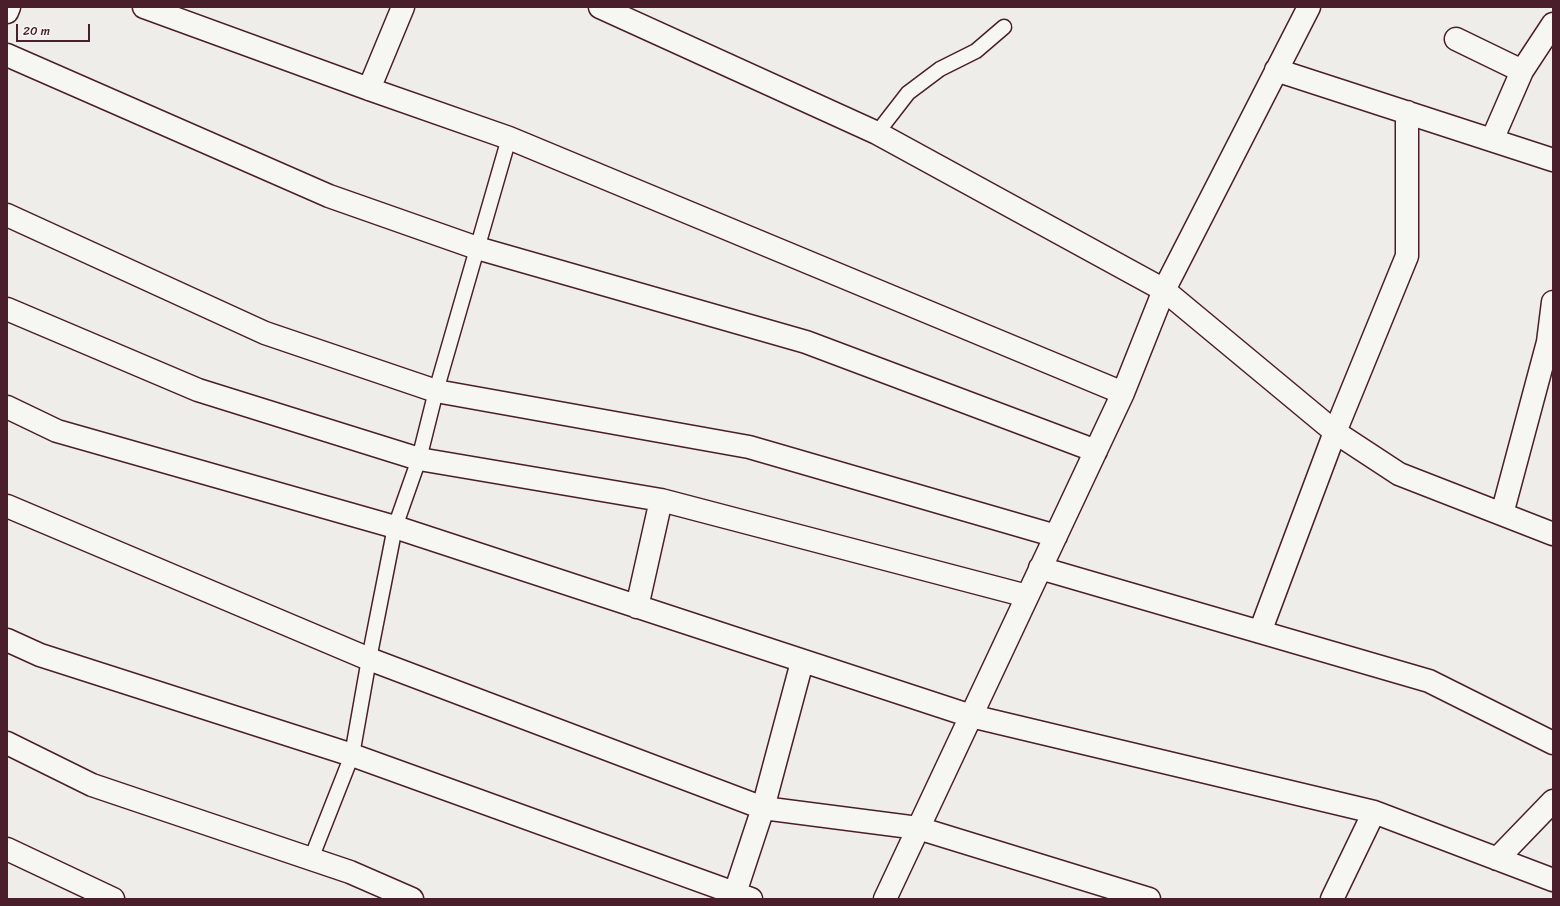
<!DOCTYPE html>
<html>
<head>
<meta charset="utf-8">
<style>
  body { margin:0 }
  #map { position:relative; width:1560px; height:906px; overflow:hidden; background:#efedea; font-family:Sriracha,sans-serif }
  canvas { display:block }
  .frame { position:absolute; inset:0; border:8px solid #4a1f2b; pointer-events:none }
  .scale { position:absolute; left:16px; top:24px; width:74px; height:18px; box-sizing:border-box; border:2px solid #4a1f2b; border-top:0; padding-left:5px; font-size:12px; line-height:14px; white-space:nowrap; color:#4a1f2b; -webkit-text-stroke:3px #f6f6f2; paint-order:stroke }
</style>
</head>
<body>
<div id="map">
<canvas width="1560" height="906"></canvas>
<div class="frame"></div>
<div class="scale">20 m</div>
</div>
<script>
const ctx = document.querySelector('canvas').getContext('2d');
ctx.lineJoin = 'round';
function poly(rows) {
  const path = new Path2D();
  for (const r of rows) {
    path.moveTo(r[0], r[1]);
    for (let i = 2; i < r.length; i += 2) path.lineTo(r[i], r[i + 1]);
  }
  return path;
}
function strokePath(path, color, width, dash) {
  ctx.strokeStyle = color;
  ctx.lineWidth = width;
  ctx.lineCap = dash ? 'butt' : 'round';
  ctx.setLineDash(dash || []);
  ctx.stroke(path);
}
const lane = poly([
  [877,133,908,93,940,69,976,51,1004,27],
  [311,859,352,755,369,659,395,527,419,459,436,391,509,138]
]);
const street = poly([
  [144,7,369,89,509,138,1123,393],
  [600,7,877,133,1164,290,1335,432,1399,474,1553,534],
  [1456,39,1522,71],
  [7,55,329,196,477,248,806,342,1096,451],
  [1276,70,1553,160],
  [369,89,403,7],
  [1492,140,1522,71,1553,24],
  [7,215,265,333,436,391,749,447,1056,536],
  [7,309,198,390,419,459,661,500,1027,596],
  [7,407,57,431,395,527,971,716,1374,812,1553,880],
  [7,506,369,659,763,808,918,828,1149,899],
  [1502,514,1548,342,1553,302],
  [1040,568,1429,681,1553,743],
  [637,607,661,500],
  [1260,632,1335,432,1407,256,1407,112],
  [7,640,40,655,352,755,751,899],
  [7,743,92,785,350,872,412,899],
  [7,849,113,899],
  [1497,859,1553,801],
  [733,899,763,808,802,662],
  [885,899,1123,393,1164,290,1309,7],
  [1332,899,1374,812]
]);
const primary = poly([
  [7,12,9,7]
]);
strokePath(lane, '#4a1f2b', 17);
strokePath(street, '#4a1f2b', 25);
strokePath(primary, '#4a1f2b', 25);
strokePath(lane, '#f6f6f2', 14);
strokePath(street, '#f6f6f2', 22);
strokePath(primary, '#f6f6f2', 22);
</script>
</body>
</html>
